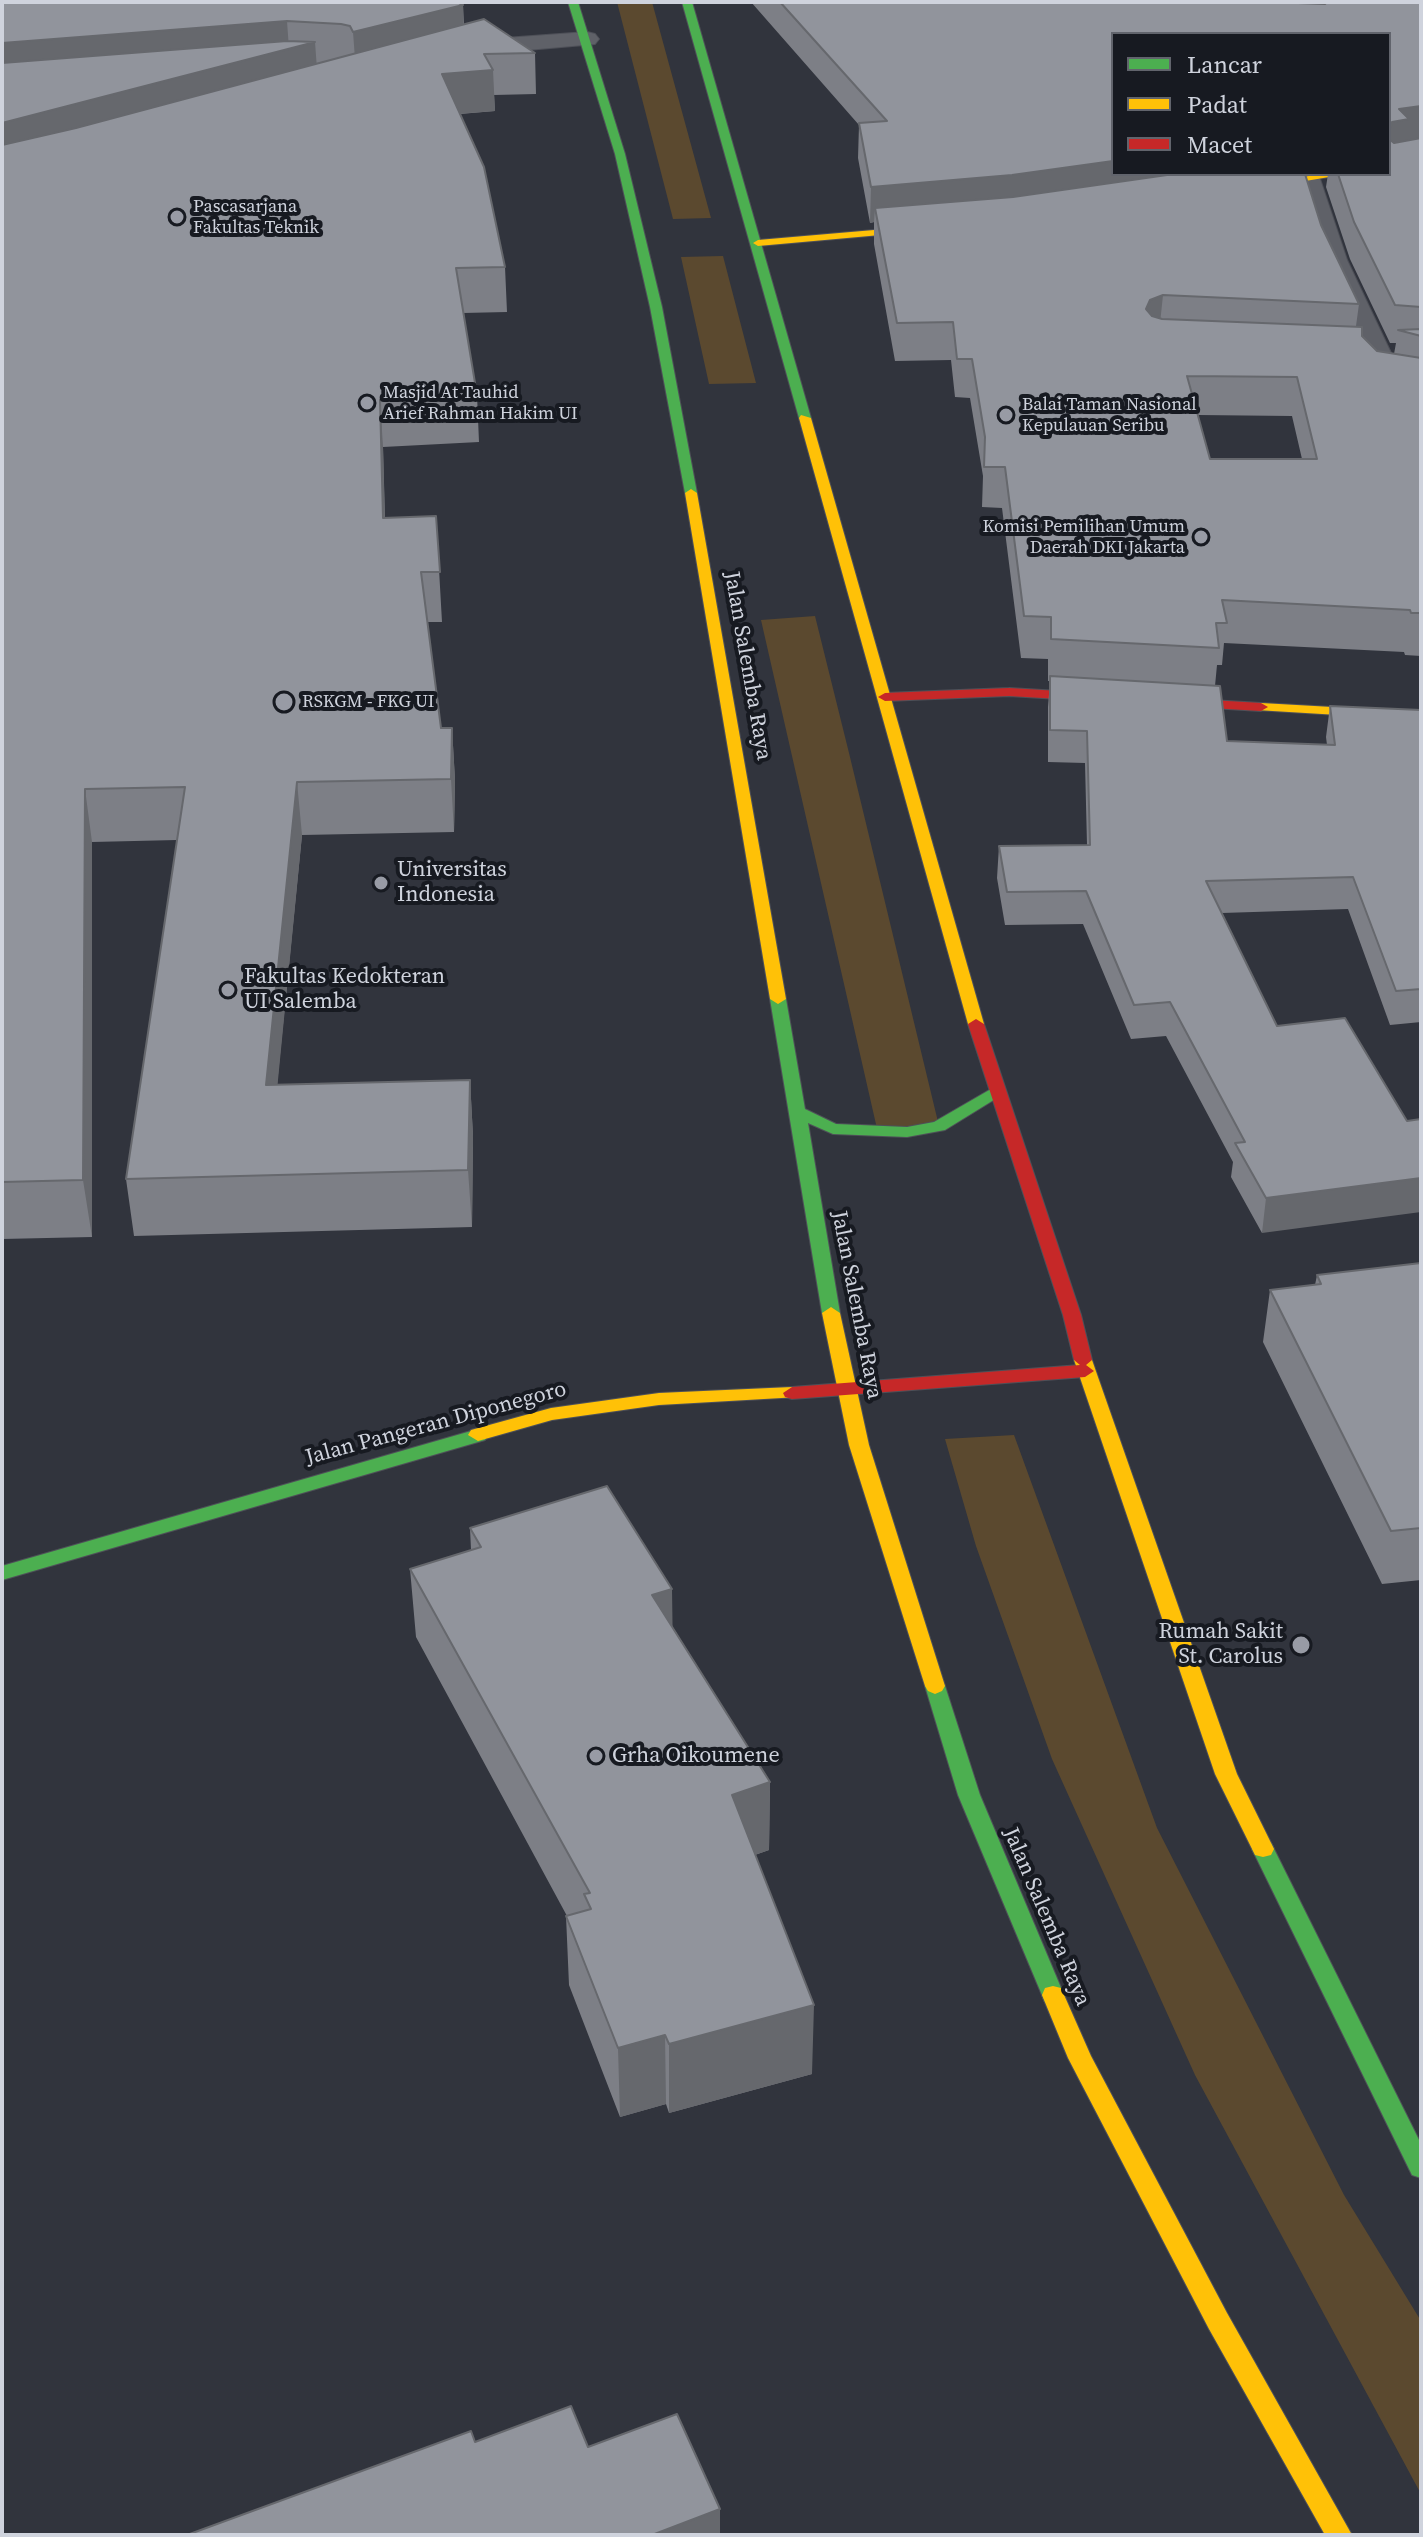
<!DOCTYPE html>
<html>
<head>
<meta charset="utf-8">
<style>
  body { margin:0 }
  #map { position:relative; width:1423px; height:2537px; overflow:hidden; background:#31343d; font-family:"Source Serif 4",serif }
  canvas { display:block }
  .frame { position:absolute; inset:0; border:4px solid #cfd3dd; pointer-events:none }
  .legend { position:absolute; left:1111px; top:32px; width:280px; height:144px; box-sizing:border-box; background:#171a21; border:2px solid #61646c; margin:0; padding:10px 14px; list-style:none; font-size:24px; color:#cfd3dd }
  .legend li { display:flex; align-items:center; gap:16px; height:40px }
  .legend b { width:40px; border:2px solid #61646c }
</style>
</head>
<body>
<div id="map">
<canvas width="1423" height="2537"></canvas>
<div class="frame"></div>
<ul class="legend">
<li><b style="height:10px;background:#4caf50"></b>Lancar</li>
<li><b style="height:10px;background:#ffc107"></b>Padat</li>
<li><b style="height:10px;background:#c62828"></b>Macet</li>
</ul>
</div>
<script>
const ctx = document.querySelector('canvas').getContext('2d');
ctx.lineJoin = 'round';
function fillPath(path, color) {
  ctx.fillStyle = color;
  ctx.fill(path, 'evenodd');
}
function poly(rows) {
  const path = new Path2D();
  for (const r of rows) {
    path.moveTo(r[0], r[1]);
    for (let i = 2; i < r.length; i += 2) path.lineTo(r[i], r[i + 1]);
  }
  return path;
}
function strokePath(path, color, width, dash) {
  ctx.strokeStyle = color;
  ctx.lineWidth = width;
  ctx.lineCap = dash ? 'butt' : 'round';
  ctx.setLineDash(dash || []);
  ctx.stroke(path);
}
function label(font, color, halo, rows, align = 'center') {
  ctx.font = font + ' "Source Serif 4",serif';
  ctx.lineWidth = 8;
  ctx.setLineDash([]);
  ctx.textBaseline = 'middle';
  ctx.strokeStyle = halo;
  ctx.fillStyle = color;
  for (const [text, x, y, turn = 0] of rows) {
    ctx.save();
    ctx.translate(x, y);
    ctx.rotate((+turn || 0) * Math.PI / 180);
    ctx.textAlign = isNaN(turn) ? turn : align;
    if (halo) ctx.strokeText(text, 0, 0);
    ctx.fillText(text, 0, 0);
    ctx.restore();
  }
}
const green = poly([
  [617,2,652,2,711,218,673,219],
  [723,256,756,383,709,384,681,257],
  [815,616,849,753,939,1126,878,1133,761,620],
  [1014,1435,1157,1828,1344,2195,1421,2321,1421,2494,1195,2075,1052,1759,976,1546,945,1439]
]);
const street = poly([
  [587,32,595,34,599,39,595,44,505,52,464,61,452,54,456,49,505,38,587,32],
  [1298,174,1316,174,1320,179,1347,260,1391,353,1389,371,1421,378,1421,396,1372,387,1359,372,1363,353,1319,260,1294,179,1298,174]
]);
const fast = poly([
  [568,2,578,2,625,154,662,307,697,493,695,496,685,493,650,307,615,154,568,2],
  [682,2,692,2,811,418,809,421,799,418,682,2],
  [778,994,786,999,805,1109,836,1124,907,1127,934,1122,991,1089,1003,1089,1005,1093,945,1130,907,1137,833,1134,808,1123,840,1313,831,1319,822,1313,770,999,778,994],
  [478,1429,488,1435,485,1440,2,1580,2,1566,478,1429],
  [935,1678,942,1681,945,1686,980,1795,1064,1995,1061,2002,1053,2004,1045,2002,1042,1995,958,1795,925,1686,928,1681,935,1678],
  [1263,1841,1271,1843,1274,1849,1421,2144,1421,2178,1412,2175,1252,1849,1255,1843,1263,1841]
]);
const slow = poly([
  [1320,174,1347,174,1246,191,1241,188,1320,174],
  [932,225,936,226,936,230,758,246,753,243,758,240,932,225],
  [801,415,811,418,984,1024,982,1027,970,1027,968,1024,799,418,801,415],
  [691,489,697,493,786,999,778,1004,770,999,685,493,691,489],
  [1261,703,1421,712,1421,720,1256,710,1256,704,1261,703],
  [831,1307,840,1313,869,1445,945,1686,942,1691,935,1694,928,1691,925,1686,849,1445,822,1313,831,1307],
  [1083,1354,1092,1360,1237,1774,1274,1849,1271,1855,1263,1857,1255,1855,1215,1774,1074,1360,1083,1354],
  [792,1387,801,1393,799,1397,659,1405,552,1420,478,1441,468,1435,471,1430,551,1408,659,1393,792,1387],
  [1053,1986,1061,1988,1091,2056,1227,2313,1352,2535,1325,2535,1209,2329,1068,2058,1042,1995,1045,1988,1053,1986]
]);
const jam = poly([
  [1009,688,1261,703,1268,707,1261,711,1009,696,885,701,878,697,885,693,1009,688],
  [976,1019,984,1024,1081,1315,1092,1360,1086,1365,1094,1371,1085,1377,792,1399,785,1397,783,1393,792,1387,1080,1365,1074,1360,1063,1315,968,1024,976,1019]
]);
const wall = poly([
  [2,2,463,5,464,25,535,53,536,94,494,95,495,111,460,114,505,267,507,312,463,313,477,395,479,442,383,447,385,518,436,516,442,622,427,622,441,728,452,728,455,780,454,832,302,835,277,1085,470,1080,473,1136,472,1227,134,1236,126,1179,177,840,92,842,92,1237,2,1239],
  [751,2,1421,2,1421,656,1405,655,1404,652,1224,643,1222,665,1217,665,1215,686,1227,741,1327,745,1326,737,1330,706,1421,710,1421,1022,1390,1025,1348,909,1222,913,1277,1026,1345,1018,1262,1233,1231,1177,1233,1162,1166,1036,1131,1039,1083,924,1005,925,997,878,999,846,1087,845,1085,763,1048,762,1048,707,1050,681,1048,681,1048,659,1021,658,1002,508,982,507,983,476,970,398,955,397,951,360,895,361,874,244,874,222,870,223,858,158,859,125],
  [1113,34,1389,34,1389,174,1328,174,1326,187,1350,259,1390,343,1396,343,1394,354,1377,351,1362,336,1356,326,1359,304,1321,225],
  [1198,415,1292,416,1302,459,1210,459],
  [1421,1263,1421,1580,1382,1584,1263,1342,1270,1290,1315,1285,1317,1275],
  [470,1528,672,1626,770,1782,769,1850,755,1855,812,2074,669,2113,666,2104,620,2117,569,1985,566,1916,567,1916,416,1637,410,1569,471,1550]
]);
const shadedWall = poly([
  [463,5,464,45,356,72,353,32],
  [287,21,289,49,315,42,318,83,2,167,2,43],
  [493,70,495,111,444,115,442,74],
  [1421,106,1421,140,1389,156,1389,133,1392,122,1399,109],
  [1113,161,1113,174,1267,174,1010,211,875,208,874,222,870,223,871,187],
  [1163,295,1159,333,1146,309,1150,300],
  [380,400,383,447,386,567,383,518],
  [452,728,455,780,454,832,451,779],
  [297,782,302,835,272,1141,266,1085],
  [85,789,92,842,92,1237,83,1180],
  [470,1080,473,1136,472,1227,468,1170],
  [1421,1178,1421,1212,1262,1233,1266,1198],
  [672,1589,673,1657,652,1595],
  [770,1782,769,1850,731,1863,732,1795],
  [814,2005,812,2074,669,2113,669,2044],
  [665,2035,666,2104,620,2117,618,2048],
  [720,2509,720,2535,652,2535]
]);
const building = poly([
  [2,2,457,2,463,5,353,32,350,26,341,24,287,21,2,43,2,2],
  [780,2,1296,2,1298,3,1325,4,1327,2,1421,2,1421,106,1399,109,1409,119,1392,122,1389,133,1389,34,1113,34,1113,161,1012,175,871,187,859,123,887,121,780,2],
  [484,19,535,53,484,54,493,70,442,74,484,167,505,267,456,268,477,395,380,400,383,518,436,516,440,572,421,572,441,728,452,728,451,779,297,782,266,1085,470,1080,468,1170,126,1179,185,787,85,789,83,1180,2,1182,2,145,76,128,484,19],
  [287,41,315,42,2,123,2,63,287,41],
  [1421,138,1421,307,1395,305,1354,222,1338,174,1389,174,1389,139,1394,143,1421,138],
  [1174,174,1305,174,1321,225,1359,304,1163,295,1150,300,1146,309,1152,316,1162,319,1362,327,1362,336,1377,351,1421,358,1421,613,1411,613,1410,610,1222,600,1227,623,1216,623,1219,648,1051,639,1051,617,1024,616,1005,467,984,467,985,437,972,359,957,359,953,322,897,323,875,208,1013,197,1174,174],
  [1187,376,1297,377,1317,459,1210,459,1187,376],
  [1421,329,1421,336,1398,330,1421,329],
  [1050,676,1220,686,1227,741,1335,745,1330,706,1421,710,1421,989,1396,991,1353,877,1206,881,1277,1026,1345,1018,1407,1121,1421,1119,1421,1178,1266,1198,1235,1143,1245,1142,1170,1002,1134,1005,1086,891,1007,892,999,846,1090,845,1087,731,1050,730,1050,676],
  [1421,1263,1421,1528,1391,1531,1270,1290,1321,1284,1317,1275,1421,1263],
  [607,1486,672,1589,652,1595,770,1782,732,1795,814,2005,669,2044,665,2035,618,2048,566,1916,591,1909,584,1894,590,1893,410,1569,481,1547,470,1528,607,1486],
  [571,2406,588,2447,677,2414,720,2509,652,2535,187,2535,471,2431,475,2442,571,2406]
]);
const markers = [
  [177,217,8,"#989ba5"],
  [367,403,8,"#989ba5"],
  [1006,415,8,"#989ba5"],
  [1201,537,8,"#989ba5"],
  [284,702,10,"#989ba5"],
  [381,883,8,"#989ba5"],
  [228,990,8,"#989ba5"],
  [1301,1645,10,"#989ba5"],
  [596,1756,8,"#989ba5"]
];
const farPoinames = [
  ["Pascasarjana",193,207],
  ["Fakultas Teknik",193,228],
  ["Masjid At Tauhid",383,393],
  ["Arief Rahman Hakim UI",383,414],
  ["Balai Taman Nasional",1022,405],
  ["Kepulauan Seribu",1022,426],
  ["Komisi Pemilihan Umum",1185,527,"right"],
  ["Daerah DKI Jakarta",1185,548,"right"],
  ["RSKGM - FKG UI",302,702]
];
const streetNames = [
  ["Jalan Salemba Raya",747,666,80],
  ["Jalan Salemba Raya",856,1305,79],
  ["Jalan Pangeran Diponegoro",436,1424,-15],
  ["Jalan Salemba Raya",1046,1917,67]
];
const poiNames = [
  ["Universitas",397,870],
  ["Indonesia",397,895],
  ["Fakultas Kedokteran",244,977],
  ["UI Salemba",244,1002],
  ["Rumah Sakit",1283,1632,"right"],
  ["St. Carolus",1283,1657,"right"],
  ["Grha Oikoumene",612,1756]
];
fillPath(green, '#5b492f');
strokePath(street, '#4e5058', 2);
strokePath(fast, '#4e5058', 2);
strokePath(slow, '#4e5058', 2);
strokePath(jam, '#4e5058', 2);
fillPath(street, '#5f6168');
fillPath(fast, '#4caf50');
fillPath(slow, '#ffc107');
fillPath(jam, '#c62828');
fillPath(wall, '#7d7f86');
fillPath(shadedWall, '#66686d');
fillPath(building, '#91949c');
strokePath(building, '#66686d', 2);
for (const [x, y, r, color] of markers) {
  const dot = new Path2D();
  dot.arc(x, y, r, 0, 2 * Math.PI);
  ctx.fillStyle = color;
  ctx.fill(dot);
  strokePath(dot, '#171a21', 3);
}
label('18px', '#cfd3dd', '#171a21', farPoinames, 'left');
label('22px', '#cfd3dd', '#171a21', streetNames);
label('22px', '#cfd3dd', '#171a21', poiNames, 'left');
</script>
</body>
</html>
